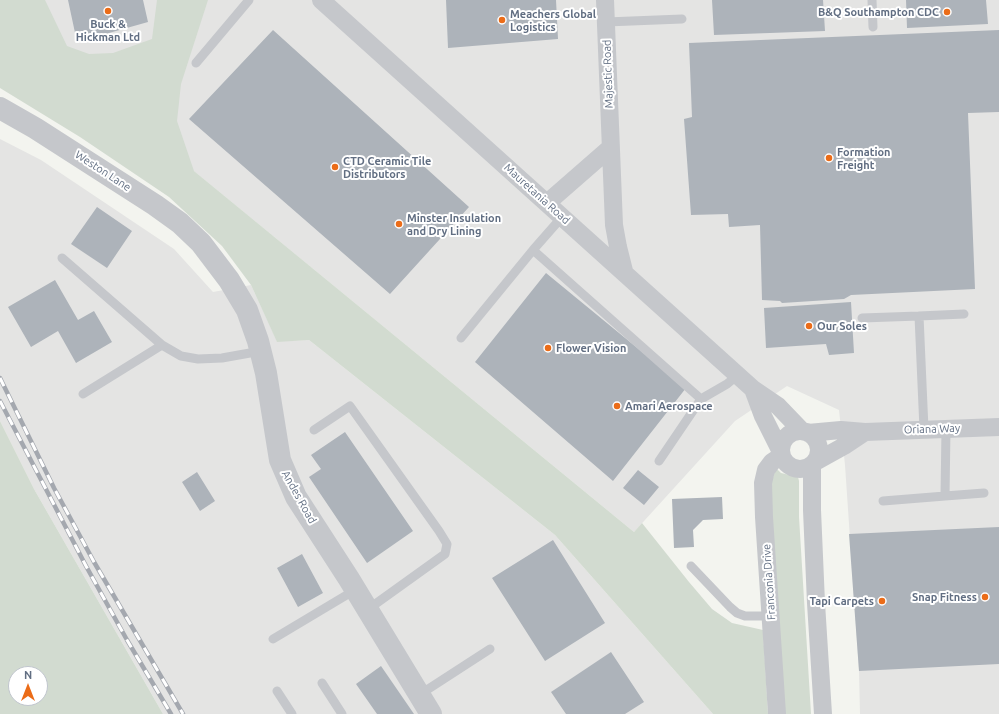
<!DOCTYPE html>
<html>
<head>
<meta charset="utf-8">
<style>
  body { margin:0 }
  #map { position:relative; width:999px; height:714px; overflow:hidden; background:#f3f4ef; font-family:Ubuntu,sans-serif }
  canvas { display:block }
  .north { position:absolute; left:8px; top:666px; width:40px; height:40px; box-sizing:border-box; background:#fff; border:1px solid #c0c5cd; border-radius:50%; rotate:0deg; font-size:11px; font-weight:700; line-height:16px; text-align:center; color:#616e82 }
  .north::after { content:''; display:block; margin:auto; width:14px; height:18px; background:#eb6c18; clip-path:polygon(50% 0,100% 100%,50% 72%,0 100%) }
</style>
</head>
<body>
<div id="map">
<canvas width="999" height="714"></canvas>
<div class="north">N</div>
</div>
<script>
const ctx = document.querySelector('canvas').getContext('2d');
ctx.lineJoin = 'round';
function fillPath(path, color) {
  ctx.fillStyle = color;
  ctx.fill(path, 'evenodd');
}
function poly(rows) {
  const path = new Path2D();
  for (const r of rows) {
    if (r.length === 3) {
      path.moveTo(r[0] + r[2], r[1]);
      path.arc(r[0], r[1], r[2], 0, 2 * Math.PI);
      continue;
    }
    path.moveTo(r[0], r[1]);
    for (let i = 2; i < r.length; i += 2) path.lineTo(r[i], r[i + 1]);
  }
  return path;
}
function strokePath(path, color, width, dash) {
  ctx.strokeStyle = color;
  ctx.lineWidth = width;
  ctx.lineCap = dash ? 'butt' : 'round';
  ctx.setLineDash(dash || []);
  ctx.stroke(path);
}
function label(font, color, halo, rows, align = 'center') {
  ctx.font = font + ' Ubuntu,sans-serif';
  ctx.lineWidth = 4;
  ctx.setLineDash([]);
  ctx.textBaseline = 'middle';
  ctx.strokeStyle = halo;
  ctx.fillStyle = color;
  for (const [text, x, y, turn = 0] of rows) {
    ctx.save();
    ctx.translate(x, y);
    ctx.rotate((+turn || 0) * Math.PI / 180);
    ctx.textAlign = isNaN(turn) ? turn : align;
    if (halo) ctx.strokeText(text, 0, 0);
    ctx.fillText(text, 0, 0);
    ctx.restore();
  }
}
const built = poly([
  [0,0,999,0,999,714,860,714,859,671,845,465,839,410,787,386,735,421,634,532,0,12],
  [0,139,41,160,174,249,213,292,251,285,277,341,309,340,555,535,713,714,163,714,34,489,0,421]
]);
const green = poly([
  [0,0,45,0,67,46,89,54,113,53,152,39,157,0,208,0,181,84,177,121,194,171,634,532,642,523,689,582,712,609,732,623,763,630,768,714,713,714,555,535,309,340,277,342,251,285,222,246,169,197,80,137,0,88],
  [0,421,34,489,163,714,0,714],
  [16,674,40,674,40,698,16,698],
  [776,468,781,473,798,477,799,481,799,517,811,714,782,714,768,493]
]);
const building = poly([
  [68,0,143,0,148,22,77,42],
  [446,0,556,0,558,39,448,48],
  [712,0,823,0,825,31,714,35],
  [906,0,986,0,988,24,907,28],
  [273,30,469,207,390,294,189,119],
  [999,30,999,112,968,113,975,289,851,295,844,299,782,303,780,301,762,300,760,225,729,227,728,214,691,215,684,119,692,117,689,43],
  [97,207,132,231,107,268,71,244],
  [546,273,686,388,613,481,475,362],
  [55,280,78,320,94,311,112,342,76,363,58,331,31,347,8,307],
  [851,302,854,353,829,355,826,344,766,348,764,308],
  [345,432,413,531,367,563,309,477,321,469,311,455],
  [638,470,659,487,644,505,623,488],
  [197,472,215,501,200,511,182,482],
  [722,497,723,519,703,520,693,530,694,547,674,548,672,499],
  [999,527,999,664,859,671,849,534],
  [553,540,605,623,545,661,492,578],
  [302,554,323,593,298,607,277,568],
  [611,652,644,702,625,714,566,714,551,692],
  [381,666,414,714,377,714,356,684]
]);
const service = poly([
  [872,0,873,27],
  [606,22,682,19],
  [196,63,249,0],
  [562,217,533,250,701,399,727,384,739,374],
  [62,258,162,345,181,356,198,359,222,358,261,351],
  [919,316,964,314],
  [862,318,919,316,924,429],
  [461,338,533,250],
  [83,394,162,345],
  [314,430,350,406,439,531,447,544,445,554,367,610],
  [659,461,701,399],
  [945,496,984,493],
  [883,501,945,496,946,429],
  [691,566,730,607,737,613,745,616,771,616],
  [273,639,355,590],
  [322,683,342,714],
  [277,691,292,714],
  [419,695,490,649]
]);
const minor = poly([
  [321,0,753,389,778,406,802,431],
  [605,0,614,225,618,247,624,271],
  [547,203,610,148],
  [753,389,763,416,780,450],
  [800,450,19],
  [808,433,841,430,865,432,999,427],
  [817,461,844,446,865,432],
  [812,465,812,510,816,603,823,714],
  [777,714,764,517,763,483,766,470,772,462,781,456]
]);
const tertiary = poly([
  [0,108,35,128,155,205,180,223,201,243,229,280,247,310,258,341,266,373,280,460,296,497,349,579,431,714]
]);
const rail = poly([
  [0,378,54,488,94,562,183,714],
  [0,401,86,566,127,640,171,714]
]);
const markers = [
  [108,11,4,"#eb6c18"],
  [947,12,4,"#eb6c18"],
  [502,20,4,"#eb6c18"],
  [829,158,4,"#eb6c18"],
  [335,167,4,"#eb6c18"],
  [399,224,4,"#eb6c18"],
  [809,326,4,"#eb6c18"],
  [548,348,4,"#eb6c18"],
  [617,406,4,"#eb6c18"],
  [985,597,4,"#eb6c18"],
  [882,601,4,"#eb6c18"]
];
const poiNames = [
  ["B&Q Southampton CDC",939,12,"right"],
  ["Meachers Global",510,14],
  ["Logistics",510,27],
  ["Buck &",108,24,"center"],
  ["Hickman Ltd",108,37,"center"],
  ["Formation",837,152],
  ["Freight",837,165],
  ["CTD Ceramic Tile",343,161],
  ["Distributors",343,174],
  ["Minster Insulation",407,218],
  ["and Dry Lining",407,231],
  ["Our Soles",817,326],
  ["Flower Vision",556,348],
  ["Amari Aerospace",625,406],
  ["Snap Fitness",977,597,"right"],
  ["Tapi Carpets",874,601,"right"]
];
const streetNames = [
  ["Majestic Road",608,74,-92],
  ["Weston Lane",103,171,33],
  ["Mauretania Road",537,194,42],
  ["Oriana Way",932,429,-2],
  ["Andes Road",299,497,61],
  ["Franconia Drive",769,582,-94]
];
fillPath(built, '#e4e4e3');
fillPath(green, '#d2dbd0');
fillPath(building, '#adb3ba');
strokePath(service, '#c5c7cb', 9);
strokePath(minor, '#c5c7cb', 18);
strokePath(tertiary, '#c5c7cb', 22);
strokePath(rail, '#a4a8af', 4.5);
strokePath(rail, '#fff', 3, [9]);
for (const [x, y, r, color] of markers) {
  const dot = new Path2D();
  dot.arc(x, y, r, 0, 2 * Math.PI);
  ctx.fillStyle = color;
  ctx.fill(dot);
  strokePath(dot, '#fff', 1.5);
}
label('bold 11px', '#616e82', '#fff', poiNames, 'left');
label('11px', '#616e82', '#fff', streetNames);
</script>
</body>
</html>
